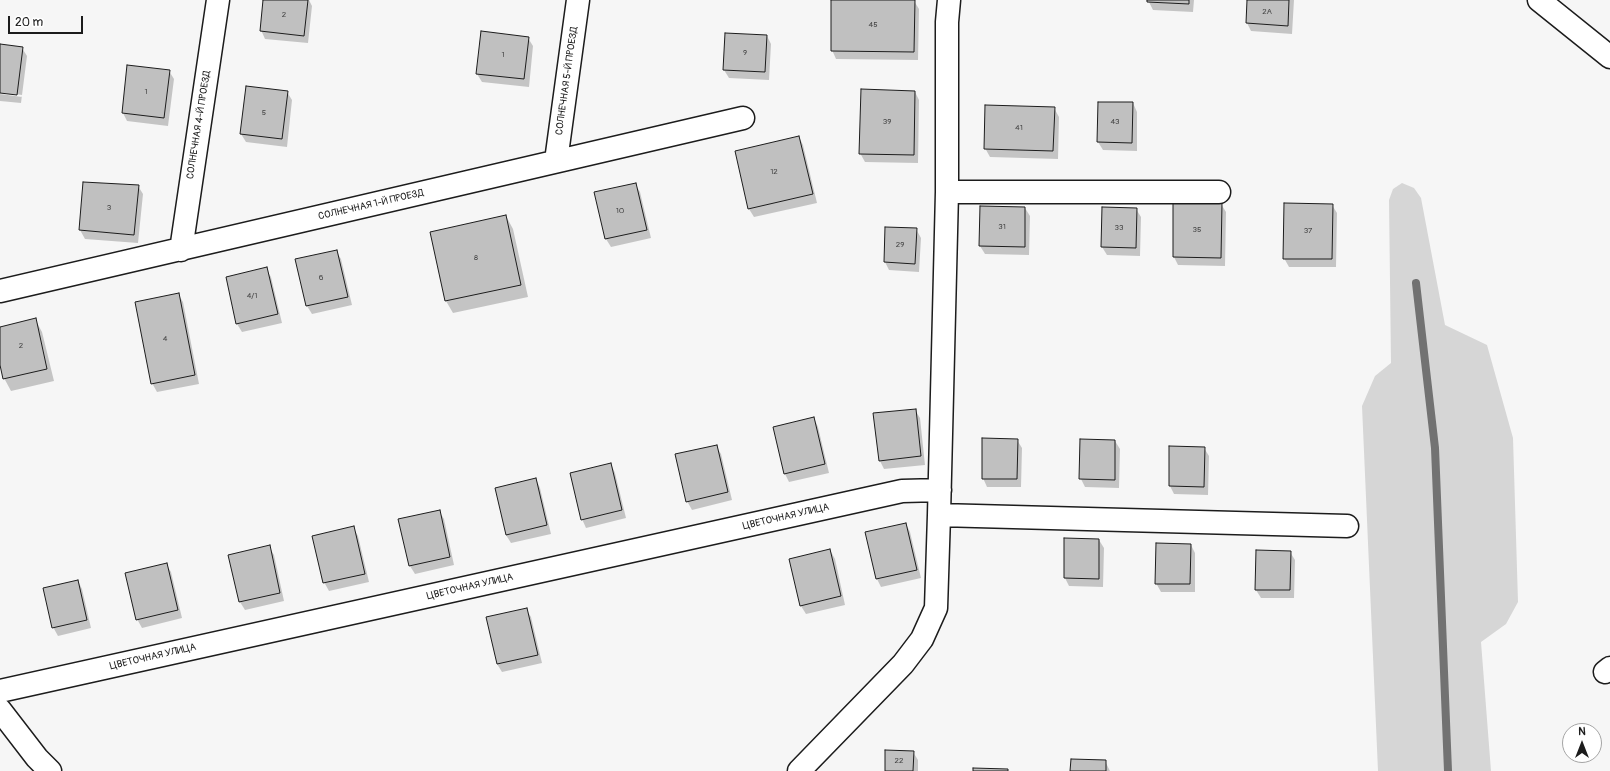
<!DOCTYPE html>
<html>
<head>
<meta charset="utf-8">
<style>
  body { margin:0 }
  #map { position:relative; width:1610px; height:771px; overflow:hidden; background:#f6f6f6; font-family:Pangolin,sans-serif }
  canvas { display:block }
  .north { position:absolute; left:1562px; top:723px; width:40px; height:40px; box-sizing:border-box; background:#fff; border:1px solid #a4a4a4; border-radius:50%; rotate:0deg; font-size:11px; font-weight:700; line-height:16px; text-align:center; color:#1c1c1c }
  .north::after { content:''; display:block; margin:auto; width:14px; height:18px; background:#1c1c1c; clip-path:polygon(50% 0,100% 100%,50% 72%,0 100%) }
  .scale { position:absolute; left:8px; top:16px; width:75px; height:18px; box-sizing:border-box; border:2px solid #1c1c1c; border-top:0; padding-left:5px; font-size:12px; line-height:14px; white-space:nowrap; color:#1c1c1c; -webkit-text-stroke:3px #fff; paint-order:stroke }
</style>
</head>
<body>
<div id="map">
<canvas width="1610" height="771"></canvas>
<div class="north">N</div>
<div class="scale">20 m</div>
</div>
<script>
const ctx = document.querySelector('canvas').getContext('2d');
ctx.lineJoin = 'round';
function fillPath(path, color) {
  ctx.fillStyle = color;
  ctx.fill(path, 'evenodd');
}
function poly(rows) {
  const path = new Path2D();
  for (const r of rows) {
    path.moveTo(r[0], r[1]);
    for (let i = 2; i < r.length; i += 2) path.lineTo(r[i], r[i + 1]);
  }
  return path;
}
function strokePath(path, color, width, dash) {
  ctx.strokeStyle = color;
  ctx.lineWidth = width;
  ctx.lineCap = dash ? 'butt' : 'round';
  ctx.setLineDash(dash || []);
  ctx.stroke(path);
}
function label(font, color, halo, rows, align = 'center') {
  ctx.font = font + ' Pangolin,sans-serif';
  ctx.lineWidth = 4;
  ctx.setLineDash([]);
  ctx.textBaseline = 'middle';
  ctx.strokeStyle = halo;
  ctx.fillStyle = color;
  for (const [text, x, y, turn = 0] of rows) {
    ctx.save();
    ctx.translate(x, y);
    ctx.rotate((+turn || 0) * Math.PI / 180);
    ctx.textAlign = isNaN(turn) ? turn : align;
    if (halo) ctx.strokeText(text, 0, 0);
    ctx.fillText(text, 0, 0);
    ctx.restore();
  }
}
const green = poly([
  [1402,183,1414,188,1421,198,1445,325,1487,345,1513,438,1518,602,1506,624,1481,642,1491,771,1378,771,1362,406,1375,376,1391,363,1389,200,1393,189]
]);
const shadow = poly([
  [264,0,309,0,312,6,308,43,265,39,261,30],
  [832,0,914,1,919,9,918,60,836,59,832,50],
  [1148,0,1194,0,1193,12,1153,10],
  [1248,0,1294,0,1292,34,1251,31,1247,23],
  [767,36,771,44,769,80,729,78,724,70],
  [528,38,533,46,529,87,482,82,477,74],
  [0,45,22,48,27,56,21,103,0,101,0,94,22,97,22,95,0,92],
  [169,71,174,79,168,126,127,121,123,113],
  [287,92,292,100,287,147,246,142,241,134],
  [915,92,919,100,918,163,865,162,860,153],
  [1133,103,1137,112,1137,151,1103,150,1098,142],
  [1054,108,1059,117,1058,159,990,157,985,148],
  [799,137,803,145,817,203,754,217,749,209],
  [84,183,138,186,143,194,138,243,85,239,80,230],
  [635,184,640,192,651,238,611,247,606,239,595,193],
  [1221,204,1226,212,1225,266,1178,265,1174,257],
  [1332,205,1337,213,1336,267,1289,267,1284,258],
  [981,207,1025,208,1030,216,1029,255,985,254,980,246],
  [1136,209,1141,217,1140,256,1107,255,1102,247],
  [506,216,513,229,528,297,453,313,446,301],
  [886,228,916,229,921,238,919,272,889,270,885,262],
  [336,251,341,259,352,305,312,314,307,306,296,260],
  [266,269,271,277,282,323,242,332,237,324,227,278],
  [178,294,183,302,199,384,157,392,152,383],
  [35,319,42,332,54,381,11,391,4,378,0,360,0,328],
  [915,410,920,418,925,465,884,469,880,461],
  [814,418,818,427,829,473,789,482,785,474],
  [1017,440,1022,448,1021,487,987,487,983,478],
  [1115,441,1120,449,1119,488,1085,487,1081,479],
  [716,446,721,454,732,500,692,510,687,501],
  [1204,448,1209,456,1208,495,1174,494,1170,486],
  [611,464,615,473,626,518,586,528,582,519],
  [536,479,540,488,551,534,511,543,506,535],
  [439,511,444,519,454,565,415,574,410,566,399,520],
  [906,524,910,532,921,578,881,587,877,579,866,533],
  [353,527,358,536,369,582,329,591,324,582],
  [1099,540,1104,548,1103,587,1069,586,1065,578],
  [1191,545,1195,553,1195,592,1161,592,1156,583],
  [269,547,274,555,284,601,245,610,240,602,229,556],
  [830,550,835,559,845,605,806,614,801,606],
  [1290,552,1295,560,1294,598,1261,598,1256,590],
  [166,564,171,572,182,618,142,628,137,619],
  [78,581,82,589,91,628,58,636,53,627],
  [526,609,531,617,542,663,502,672,497,664,487,618],
  [913,752,918,760,918,771,886,771],
  [1105,761,1110,771,1071,771]
]);
const stream = poly([
  [1416,283,1435,448,1448,771]
]);
const building = poly([
  [263,0,308,0,304,36,260,31,263,0],
  [831,0,915,0,914,52,831,51,831,0],
  [1147,0,1189,0,1189,4,1147,2,1147,0],
  [1247,0,1289,0,1288,26,1246,23,1247,0],
  [481,31,529,37,524,79,476,74,481,31],
  [725,33,767,35,765,72,723,70,725,33],
  [0,44,23,47,17,95,0,93,0,44],
  [127,65,170,70,164,118,122,113,127,65],
  [246,86,288,91,282,139,240,134,246,86],
  [861,89,915,91,914,155,859,154,861,89],
  [1098,102,1133,102,1132,143,1097,142,1098,102],
  [985,105,1055,107,1053,151,984,149,985,105],
  [799,136,813,194,748,209,735,151,799,136],
  [83,182,139,185,134,235,79,230,83,182],
  [636,183,647,230,605,239,594,192,636,183],
  [1173,202,1222,203,1221,258,1173,257,1173,202],
  [1284,203,1333,204,1332,259,1283,259,1284,203],
  [980,206,1025,207,1025,247,979,246,980,206],
  [1102,207,1137,208,1136,248,1101,247,1102,207],
  [506,215,521,285,445,301,430,232,506,215],
  [885,227,917,228,915,264,884,262,885,227],
  [337,250,348,297,306,306,295,259,337,250],
  [267,267,278,314,236,324,226,277,267,267],
  [179,293,195,375,151,384,135,302,179,293],
  [36,318,47,369,3,379,0,365,0,327,36,318],
  [916,409,921,456,879,461,873,413,916,409],
  [814,417,825,464,784,474,773,427,814,417],
  [982,438,1018,439,1017,479,982,479,982,438],
  [1080,439,1115,440,1115,480,1079,479,1080,439],
  [717,445,728,492,686,502,675,454,717,445],
  [1169,446,1205,447,1204,487,1169,486,1169,446],
  [611,463,622,510,581,520,570,473,611,463],
  [536,478,547,525,506,535,495,488,536,478],
  [440,510,450,557,409,566,398,519,440,510],
  [906,523,917,570,876,579,865,532,906,523],
  [354,526,365,574,323,583,312,536,354,526],
  [1064,538,1099,539,1099,579,1064,578,1064,538],
  [1156,543,1191,544,1190,584,1155,584,1156,543],
  [270,545,280,593,239,602,228,555,270,545],
  [830,549,841,596,800,606,789,559,830,549],
  [1256,550,1291,551,1290,590,1255,590,1256,550],
  [167,563,178,610,136,620,125,573,167,563],
  [78,580,87,620,52,628,43,588,78,580],
  [527,608,538,655,497,664,486,617,527,608],
  [885,750,914,751,913,771,885,771,885,750],
  [1071,759,1106,760,1106,771,1070,771,1071,759],
  [973,768,1008,769,1008,771,973,771,973,768]
]);
const minor = poly([
  [1539,0,1610,57],
  [556,161,578,0],
  [947,192,1219,192],
  [181,250,218,0],
  [0,291,743,118],
  [939,515,1347,526],
  [1605,672,1610,668],
  [0,691,902,491,940,490],
  [0,710,37,758,50,771],
  [799,771,903,664,922,639,936,608,939,515,947,192,947,22,949,0]
]);
const numberNames = [
  ["2А",1267,12],
  ["2",284,15],
  ["45",873,25],
  ["9",745,53],
  ["1",503,55],
  ["1",146,92],
  ["5",264,113],
  ["39",887,122],
  ["43",1115,122],
  ["41",1019,128],
  ["12",774,172],
  ["3",109,208],
  ["10",620,211],
  ["31",1002,227],
  ["33",1119,228],
  ["35",1197,230],
  ["37",1308,231],
  ["29",900,245],
  ["8",476,258],
  ["6",321,278],
  ["4/1",252,296],
  ["4",165,339],
  ["2",21,346],
  ["22",899,761]
];
const streetNames = [
  ["СОЛНЕЧНАЯ 5-Й ПРОЕЗД",567,81,-82],
  ["СОЛНЕЧНАЯ 4-Й ПРОЕЗД",199,125,-81],
  ["СОЛНЕЧНАЯ 1-Й ПРОЕЗД",371,205,-13],
  ["ЦВЕТОЧНАЯ УЛИЦА",786,517,-13],
  ["ЦВЕТОЧНАЯ УЛИЦА",470,587,-13],
  ["ЦВЕТОЧНАЯ УЛИЦА",153,657,-13]
];
fillPath(green, '#d6d6d6');
fillPath(shadow, '#0003');
strokePath(stream, '#727272', 8);
fillPath(building, '#c0c0c0');
strokePath(building, '#1c1c1c', 1);
strokePath(minor, '#1c1c1c', 25);
strokePath(minor, '#fff', 22);
label('8px', '#454545', null, numberNames);
label('10px', '#1c1c1c', '#fff', streetNames);
</script>
</body>
</html>
